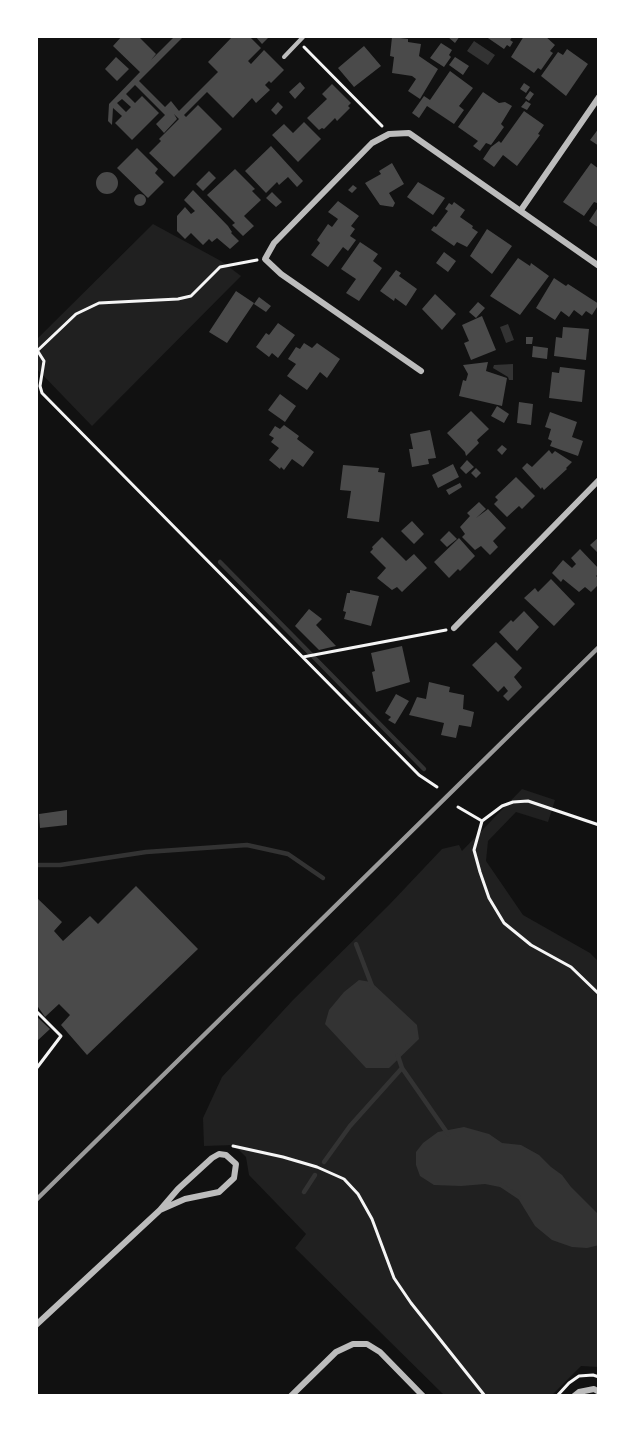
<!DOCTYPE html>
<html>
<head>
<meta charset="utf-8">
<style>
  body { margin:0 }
  #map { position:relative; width:635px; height:1432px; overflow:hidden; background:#111; font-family:"Fira Sans Condensed",sans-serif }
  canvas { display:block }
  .frame { position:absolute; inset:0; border:38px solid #fff; pointer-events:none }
</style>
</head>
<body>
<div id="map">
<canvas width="635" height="1432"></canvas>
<div class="frame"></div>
</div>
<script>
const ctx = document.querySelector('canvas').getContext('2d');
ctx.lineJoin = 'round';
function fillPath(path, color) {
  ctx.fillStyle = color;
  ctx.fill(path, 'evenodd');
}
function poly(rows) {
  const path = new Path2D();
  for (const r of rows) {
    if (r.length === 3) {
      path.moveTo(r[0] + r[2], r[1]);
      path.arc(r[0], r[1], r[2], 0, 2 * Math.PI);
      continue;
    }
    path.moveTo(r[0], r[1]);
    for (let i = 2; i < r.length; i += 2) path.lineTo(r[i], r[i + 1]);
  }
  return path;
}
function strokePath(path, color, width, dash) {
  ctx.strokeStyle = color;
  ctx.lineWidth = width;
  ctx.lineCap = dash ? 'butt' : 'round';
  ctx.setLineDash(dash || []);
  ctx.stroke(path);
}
const green = poly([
  [153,224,221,261,241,276,92,426,36,368,36,340],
  [522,789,555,800,548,822,516,812,488,841,486,861,523,915,590,953,599,962,599,1367,581,1366,551,1396,445,1396,295,1248,306,1234,249,1175,246,1157,234,1145,204,1146,203,1118,222,1077,293,1000,389,905,442,849,459,845,462,851]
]);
const water = poly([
  [474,41,495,55,488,65,467,51],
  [508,324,514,340,506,343,500,327],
  [513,364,513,380,509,380,508,377,493,368,494,365],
  [359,980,371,982,417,1025,419,1039,389,1068,366,1068,325,1024,329,1010,344,992],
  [464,1127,489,1134,502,1143,521,1145,539,1155,551,1167,562,1175,571,1187,599,1215,599,1245,587,1248,572,1247,552,1240,535,1226,516,1195,505,1188,485,1184,461,1186,434,1185,420,1176,416,1165,416,1152,423,1143,438,1132]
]);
const stream = poly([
  [220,562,424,769],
  [36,865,60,865,146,852,247,845,288,854,323,878],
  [356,944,372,986],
  [398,1056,402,1068,448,1134],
  [324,1162,350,1126,402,1068],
  [501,1185,519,1197],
  [304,1192,315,1175]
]);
const building = poly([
  [122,36,138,36,156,54,151,60,175,36,184,36,139,81,165,107,171,101,179,111,218,72,208,62,233,36,249,36,261,48,248,61,251,64,264,50,284,70,271,83,269,81,265,85,270,90,256,103,252,98,233,118,207,92,184,115,186,117,198,105,222,129,174,177,149,153,161,141,159,139,179,119,174,114,177,119,164,133,156,124,165,115,135,85,126,94,135,103,142,96,159,113,132,140,115,123,122,116,113,108,112,125,108,121,109,104,140,72,113,46],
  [122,99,131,107,126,112,117,103],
  [255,36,270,36,262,44],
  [449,36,460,36,455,43,448,37],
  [485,36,513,36,510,40,513,42,510,47,507,45,504,49],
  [524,36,545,36,555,45,550,51,553,53,541,70,538,68,534,73,511,57],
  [392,37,408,39,408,42,421,44,419,56,438,69,420,99,408,91,416,79,412,76,392,73,394,57,390,56],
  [441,43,452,50,449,55,451,57,444,67,430,58],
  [364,46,381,66,354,87,338,68],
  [567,49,588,64,566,96,541,76,558,52,563,55],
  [116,57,129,69,117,81,105,69],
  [455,57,469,66,463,75,449,65],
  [450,71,473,88,459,106,464,110,454,124,427,106,419,118,412,113,424,96,430,100],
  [300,82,305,88,295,99,289,92],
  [524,83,530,87,526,93,520,89],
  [332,84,351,103,348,106,350,108,337,121,335,118,324,129,322,128,319,130,307,118,327,99,322,94],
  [530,91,534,94,529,101,525,98],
  [483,92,499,103,505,102,512,106,501,124,504,127,491,145,486,143,480,151,473,146,478,141,458,127],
  [526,101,531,104,527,110,521,107],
  [278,102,283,107,276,115,271,110],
  [524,111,544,125,538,134,540,135,517,166,503,155,494,167,483,159,491,147,499,141,501,143],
  [304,122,321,139,298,162,272,135,284,124,293,133],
  [599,128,599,146,590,140],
  [271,146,303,181,297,187,288,177,279,185,277,182,266,193,245,171],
  [137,148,158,169,155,173,164,182,148,198,117,168],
  [392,163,404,184,389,193,395,203,393,207,380,205,365,183,381,174,379,171],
  [591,163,599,169,599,200,597,203,594,202,584,216,563,202],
  [235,169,255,189,252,191,261,200,244,216,254,226,243,236,232,225,235,223,207,195],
  [209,171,216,178,203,191,196,184],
  [107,183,11],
  [418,182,445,198,433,215,407,197],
  [353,185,357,188,352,193,348,190],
  [193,190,228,226,232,232,231,233,239,241,230,249,217,238,212,242,209,239,203,245,191,233,185,239,177,231,177,216,185,207,191,214,195,211,184,200],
  [272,192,282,202,276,207,266,198],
  [140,200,6],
  [338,201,359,216,351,226,355,229,350,236,356,240,348,251,343,247,328,267,311,255,320,243,317,240,328,224,332,227,338,219,328,212],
  [454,202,465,210,460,217,473,226,472,228,478,232,467,247,457,242,454,246,431,230,434,226,436,227,448,211,445,209,449,203,452,205],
  [599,206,599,228,589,221],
  [487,229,512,246,492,274,470,256],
  [360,242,378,254,373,261,382,268,359,301,346,293,356,279,341,269],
  [444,252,456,261,448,272,436,263],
  [518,258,530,266,531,263,549,276,520,315,490,296],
  [396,270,401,273,399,276,417,289,406,306,395,298,394,301,380,291],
  [554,278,566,286,568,284,599,304,592,315,586,311,582,316,574,310,569,317,561,311,555,320,536,308],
  [236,291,254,303,227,343,209,332],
  [435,294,456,314,442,330,422,309],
  [259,297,271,306,266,312,254,304],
  [478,302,485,308,476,318,469,312],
  [482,316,496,350,471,360,464,343,469,341,462,325],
  [278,323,295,335,278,358,272,353,269,357,256,347,266,333,269,335],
  [563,327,589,329,586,360,554,356,556,337,562,338],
  [526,337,533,337,532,344,526,344],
  [304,343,312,348,317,343,340,359,327,378,320,372,307,390,287,376,296,364,288,359,296,347,300,349],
  [533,346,548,348,547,359,532,357],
  [488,362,486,371,507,378,502,406,459,396,463,380,466,381,468,374,463,365],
  [560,367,585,370,582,402,549,398,552,372,559,373],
  [280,394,296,406,285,422,268,410],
  [519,402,533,404,531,425,517,423],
  [497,406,509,414,504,423,491,416],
  [471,411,489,429,477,440,479,443,466,456,465,452,447,433],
  [550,412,577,422,572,437,583,441,578,456,550,446,552,441,548,439,551,429,545,427],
  [284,425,299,436,297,439,314,452,303,467,292,459,284,470,281,467,280,469,269,460,279,448,271,442,274,438,269,435,275,426,280,429],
  [430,430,436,458,428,459,429,464,412,467,409,449,413,449,410,434],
  [502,445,507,449,502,455,497,450],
  [549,450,552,454,555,451,572,462,566,468,567,469,544,490,542,487,541,489,522,468,527,463,532,467],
  [467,460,474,467,466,474,460,468],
  [453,464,459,477,438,488,432,475],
  [343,465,379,468,378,472,385,473,379,522,347,518,351,491,340,490],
  [476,468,481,473,476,478,471,473],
  [516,477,535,496,522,509,519,506,507,517,494,504,498,500,495,497],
  [460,483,462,487,449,495,446,490],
  [479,502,486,509,476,518,488,509,506,528,493,541,498,547,490,555,481,546,475,550,462,537,465,534,460,527,470,516,467,513],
  [412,521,424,534,414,544,401,531],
  [449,531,457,539,447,547,440,540],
  [382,537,406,561,414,554,427,568,402,592,397,587,392,590,377,578,386,568,370,552,373,549,372,547],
  [599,537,599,554,590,545],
  [459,538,475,556,460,571,458,569,449,578,434,562],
  [580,549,599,569,599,573,596,576,599,579,599,584,591,592,585,587,579,592,563,579,561,582,552,573,563,560,572,568,576,564,571,558],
  [551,579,575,604,554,626,524,598,535,588,538,592],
  [350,590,379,596,371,626,344,619,346,612,343,611,347,593,350,593],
  [309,609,322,619,316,625,336,646,319,650,295,626],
  [524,611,539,627,517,651,499,632,511,620,513,622],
  [496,642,522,668,514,677,522,687,508,701,503,696,508,691,504,686,498,692,472,665],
  [402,646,410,682,376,692,372,672,375,671,371,653],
  [429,682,450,687,449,692,464,695,463,709,474,712,471,727,459,725,456,738,441,735,444,723,409,715,417,697,426,699],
  [396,694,409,701,395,724,388,720,391,717,385,713],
  [67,810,67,825,40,828,39,814],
  [136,886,198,949,87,1055,61,1025,70,1015,59,1004,45,1017,36,1004,36,897,62,922,54,931,63,941,90,916,98,924],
  [36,1016,50,1029,36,1042]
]);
const path = poly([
  [304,47,382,126],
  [37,350,44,361,40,386,42,393,419,775,437,787],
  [36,352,76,314,99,303,178,299,191,296,220,267,257,260],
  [303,657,446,630],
  [458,807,482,821,502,806,513,802,528,801,599,825],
  [482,821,474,850,480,872,489,898,504,923,531,945,571,967,599,994],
  [36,1011,61,1036,36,1069],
  [233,1146,283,1157,317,1167,344,1179,358,1194,372,1219,394,1278,411,1303,485,1396],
  [557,1396,569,1383,579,1376,593,1375,599,1377]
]);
const service = poly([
  [284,57,304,36]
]);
const minor = poly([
  [521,210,599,97],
  [421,371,281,274,265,259,274,243,372,143,389,134,409,133,599,266],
  [454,628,599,480],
  [36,1325,160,1210,178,1189,212,1158,219,1154,226,1155,236,1164,234,1178,219,1192,185,1199,160,1210],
  [291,1396,336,1352,353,1344,367,1344,380,1352,423,1396],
  [574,1396,579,1392,594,1389,599,1392]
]);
const rail = poly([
  [36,1200,599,647]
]);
fillPath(green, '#202020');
fillPath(water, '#333');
strokePath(stream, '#333', 4.5);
fillPath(building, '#4a4a4a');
strokePath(path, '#f5f5f5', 3);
strokePath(service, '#bcbcbc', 4);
strokePath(minor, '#bcbcbc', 6);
strokePath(rail, '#9a9a9a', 4.5);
</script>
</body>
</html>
